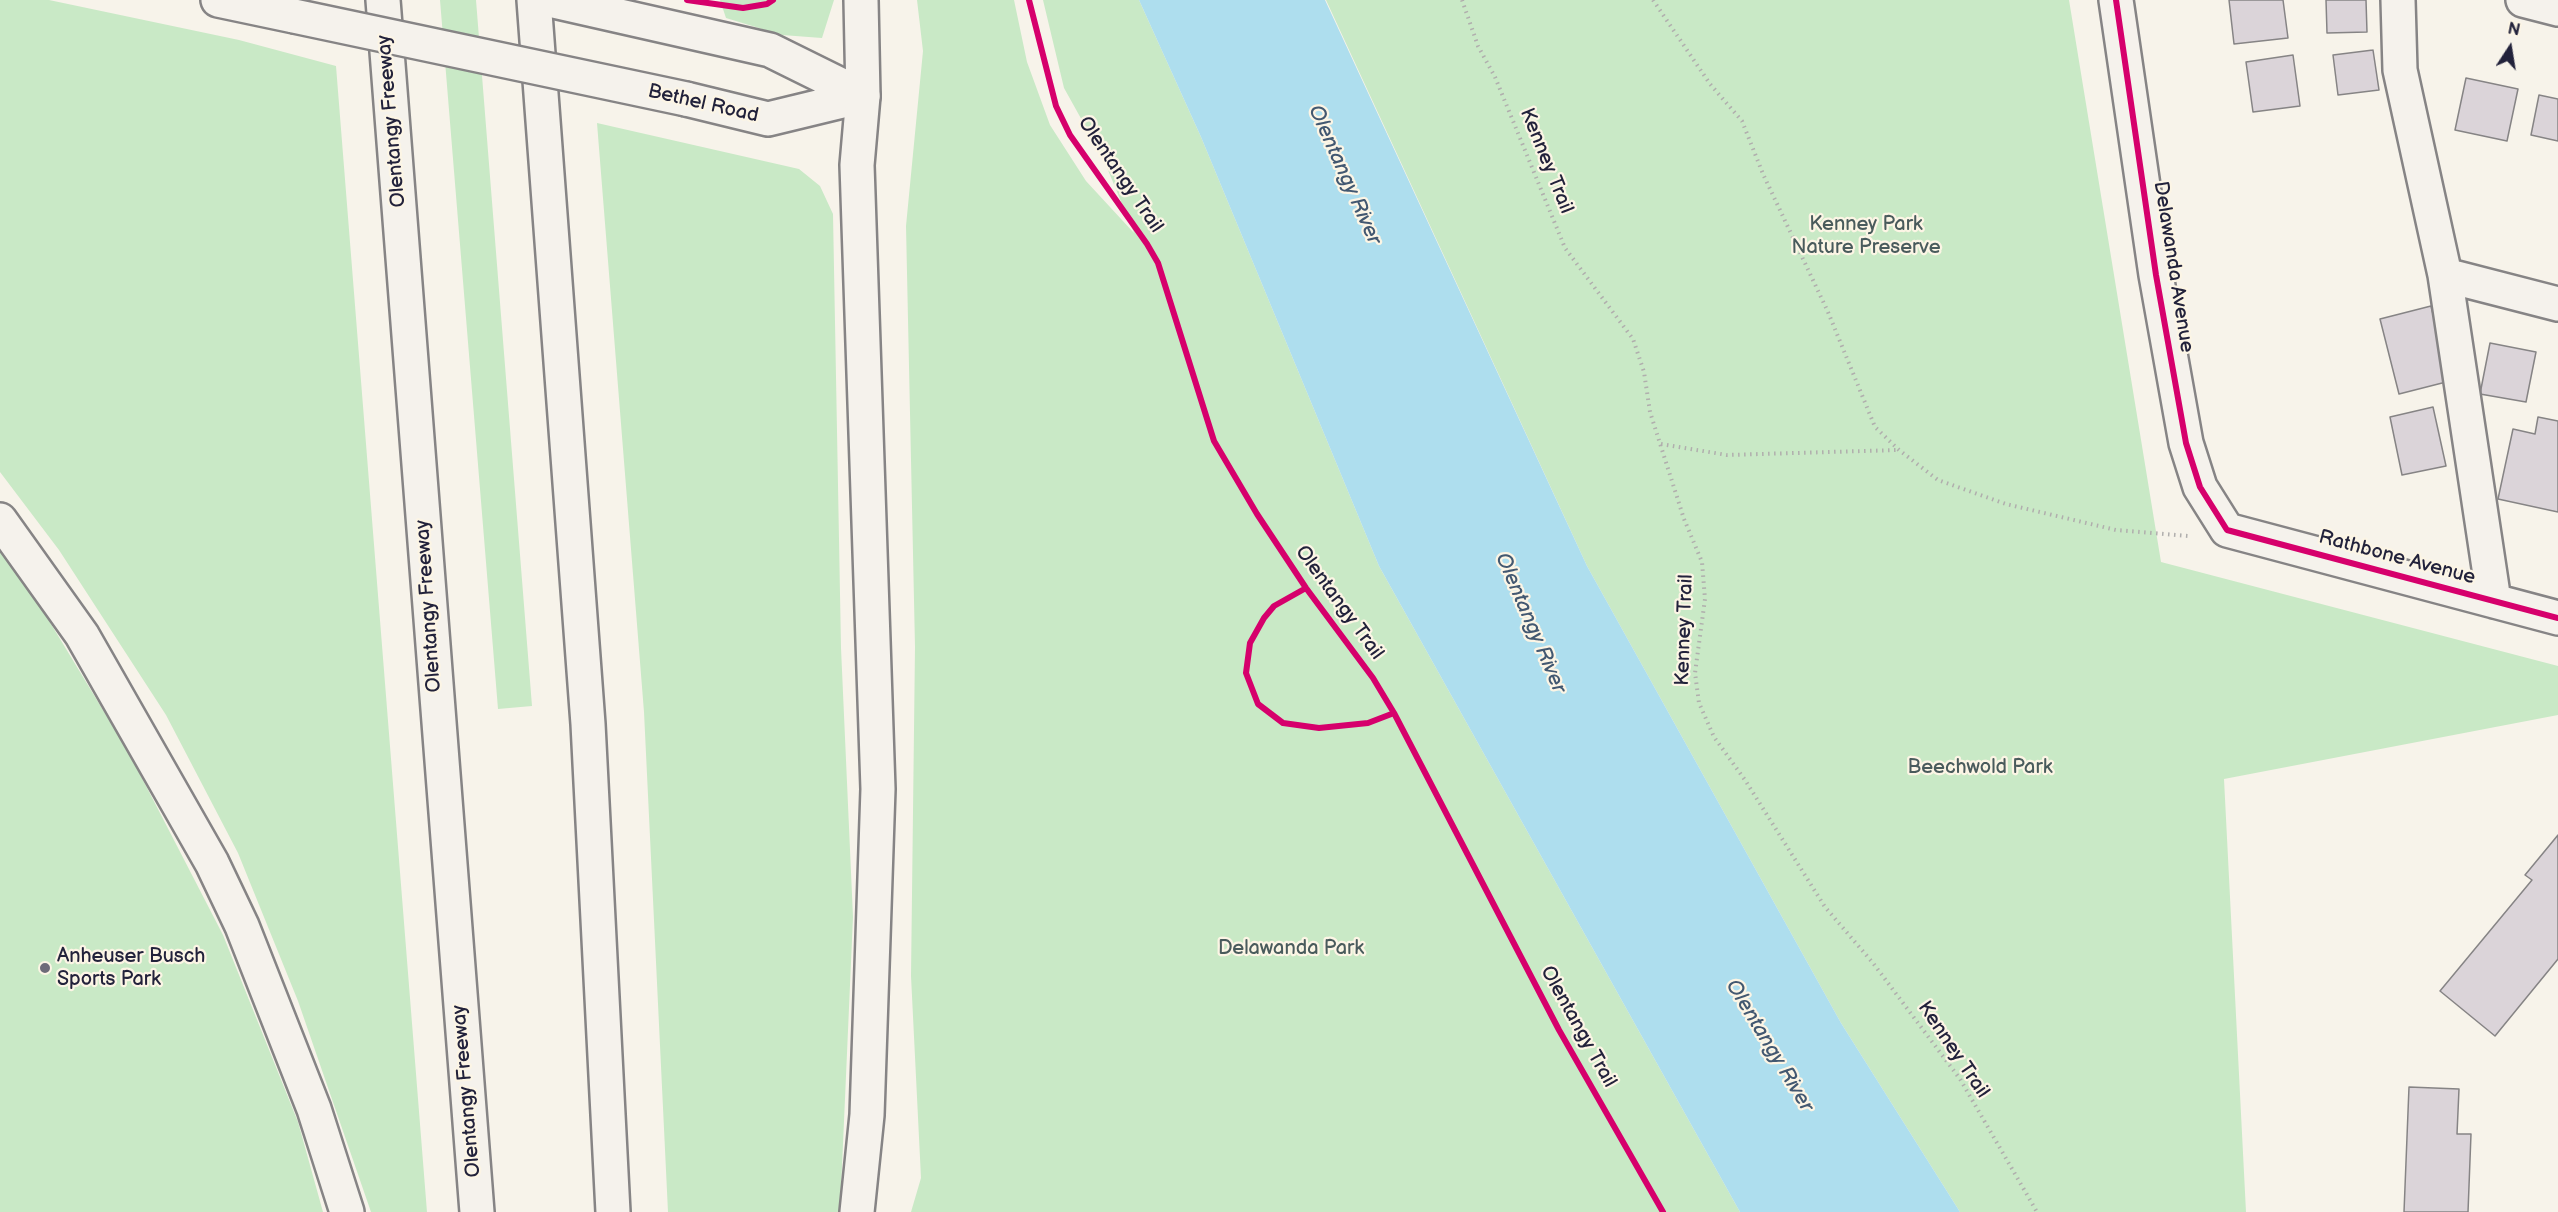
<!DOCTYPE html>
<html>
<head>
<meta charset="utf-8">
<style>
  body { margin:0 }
  #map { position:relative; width:2558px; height:1212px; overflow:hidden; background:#f7f3ea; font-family:"Balsamiq Sans",sans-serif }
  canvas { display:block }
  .north { position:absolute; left:2480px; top:18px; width:60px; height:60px; -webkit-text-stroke:4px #fcf5e5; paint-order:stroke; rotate:12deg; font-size:16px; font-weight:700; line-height:24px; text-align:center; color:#22223b }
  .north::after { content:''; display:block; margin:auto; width:21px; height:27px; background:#22223b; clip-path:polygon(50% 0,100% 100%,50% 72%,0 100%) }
</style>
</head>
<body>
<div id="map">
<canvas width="2558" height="1212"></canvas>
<div class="north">N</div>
</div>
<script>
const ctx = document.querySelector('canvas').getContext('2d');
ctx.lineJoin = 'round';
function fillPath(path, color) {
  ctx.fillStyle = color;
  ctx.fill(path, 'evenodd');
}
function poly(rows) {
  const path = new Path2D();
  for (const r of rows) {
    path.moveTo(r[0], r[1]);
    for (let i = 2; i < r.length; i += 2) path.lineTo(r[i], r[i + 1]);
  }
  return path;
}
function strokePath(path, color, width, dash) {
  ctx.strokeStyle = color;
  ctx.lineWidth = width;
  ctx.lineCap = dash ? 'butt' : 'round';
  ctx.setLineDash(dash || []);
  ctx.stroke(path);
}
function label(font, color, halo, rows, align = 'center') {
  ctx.font = font + ' "Balsamiq Sans",sans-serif';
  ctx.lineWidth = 4.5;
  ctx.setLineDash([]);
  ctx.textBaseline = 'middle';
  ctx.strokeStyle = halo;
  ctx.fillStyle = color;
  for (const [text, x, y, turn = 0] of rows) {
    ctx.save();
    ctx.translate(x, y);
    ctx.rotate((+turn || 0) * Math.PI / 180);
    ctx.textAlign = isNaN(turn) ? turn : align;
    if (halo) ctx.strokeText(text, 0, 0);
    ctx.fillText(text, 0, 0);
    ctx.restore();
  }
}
const green = poly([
  [0,0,49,0,239,40,336,66,427,1212,371,1212,298,1001,238,853,166,715,59,550,0,472],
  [440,0,476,0,532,706,498,709],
  [720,0,834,0,822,38,782,35,726,18],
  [917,0,1014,0,1027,62,1050,125,1086,181,1134,233,1103,158,1064,88,1043,0,1139,0,1201,137,1379,566,1740,1212,911,1212,921,1178,911,976,915,647,906,226,923,51],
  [1326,0,2069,0,2161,562,2558,666,2558,715,2224,779,2246,1212,1960,1212,1841,1023,1587,566],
  [597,123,799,169,820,186,833,214,841,648,853,917,840,1212,668,1212,644,712],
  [0,550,28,586,129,753,223,935,298,1122,323,1212,0,1212]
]);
const water = poly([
  [1139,0,1325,0,1587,566,1841,1023,1960,1212,1740,1212,1379,566,1201,137]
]);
const building = poly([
  [2229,0,2283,0,2288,38,2234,44,2229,0],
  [2326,0,2366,0,2367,32,2327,33,2326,0],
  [2373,50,2379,90,2338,95,2333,55,2373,50],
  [2293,55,2300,106,2253,112,2246,62,2293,55],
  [2466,78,2518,89,2507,141,2455,130,2466,78],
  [2539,95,2558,99,2558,141,2531,135,2539,95],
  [2431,306,2450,381,2399,394,2380,319,2431,306],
  [2490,343,2536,352,2526,402,2480,394,2490,343],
  [2433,407,2446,466,2402,475,2390,417,2433,407],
  [2538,417,2558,421,2558,512,2498,499,2513,429,2535,434,2538,417],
  [2558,835,2558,959,2495,1036,2440,991,2532,880,2525,875,2558,835],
  [2409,1087,2459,1089,2457,1134,2471,1134,2468,1212,2404,1212,2409,1087]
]);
const path = poly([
  [1462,0,1478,46,1495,77,1565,248,1633,339,1644,372,1650,412,1684,519,1702,562,1705,599,1695,673,1699,703,1714,737,1745,780,1825,907,1873,963,1960,1079,2037,1212],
  [1653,0,1710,84,1742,121,1763,174,1828,312,1875,427,1899,450,1938,480,2006,504,2116,530,2188,536],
  [1661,444,1727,455,1898,450]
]);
const minor = poly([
  [2116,0,2156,275,2186,443,2200,487,2227,530,2558,618],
  [2398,0,2400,70,2445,275],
  [2523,0,2558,9],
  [2494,601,2445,275,2558,304]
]);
const major = poly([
  [218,0,294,16],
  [549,0,770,50,863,96],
  [686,99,768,119,863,96]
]);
const highway = poly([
  [383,0,477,1212],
  [534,0,588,724,613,1212],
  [0,520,82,635,212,863,242,926,314,1109,347,1212],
  [857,1212,867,1115,878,789,857,165,863,96,861,0]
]);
const majorBridge = poly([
  [294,16,686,99]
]);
const cycleway = poly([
  [687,0,743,8,767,4,773,0],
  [1029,0,1056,106,1070,135,1147,244,1158,263,1214,441,1257,514,1306,588,1373,678,1394,713,1559,1030,1663,1212],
  [2116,0,2156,275,2186,443,2200,487,2227,530,2558,618],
  [1306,588,1274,606,1264,618,1250,643,1246,673,1258,704,1283,723,1319,728,1368,723,1394,713]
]);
const markers = [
  [45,968,6,"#6d6b78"]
];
const streetNames = [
  ["Bethel Road",703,104,13],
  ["Olentangy Freeway",392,121,-95],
  ["Kenney Trail",1546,161,68],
  ["Olentangy Trail",1120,175,56],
  ["Delawanda Avenue",2173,267,81],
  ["Rathbone Avenue",2397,558,15],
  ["Olentangy Trail",1339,603,54],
  ["Olentangy Freeway",429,606,-94],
  ["Kenney Trail",1685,630,-88],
  ["Olentangy Trail",1578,1027,61],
  ["Kenney Trail",1953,1050,56],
  ["Olentangy Freeway",467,1091,-95]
];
const parkNames = [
  ["Kenney Park",1866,225],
  ["Nature Preserve",1866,248],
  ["Beechwold Park",1980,768],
  ["Delawanda Park",1291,949]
];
const poiNames = [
  ["Anheuser Busch",57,957],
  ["Sports Park",57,980]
];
const waterNames = [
  ["Olentangy River",1344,175,66],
  ["Olentangy River",1530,623,67],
  ["Olentangy River",1769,1046,59]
];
fillPath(green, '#c9e9c6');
fillPath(water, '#aedeee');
fillPath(building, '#dbd4d9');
strokePath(building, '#868485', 1.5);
strokePath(minor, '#868485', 38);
strokePath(major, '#868485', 38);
strokePath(highway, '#868485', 38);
strokePath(path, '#b0aead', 4, [1.5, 4.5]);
strokePath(minor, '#f5f2ec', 33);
strokePath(major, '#f5f2ec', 33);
strokePath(highway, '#f5f2ec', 33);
strokePath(majorBridge, '#868485', 38, []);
strokePath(majorBridge, '#f5f2ec', 33);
strokePath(cycleway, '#d6006c', 6);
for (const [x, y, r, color] of markers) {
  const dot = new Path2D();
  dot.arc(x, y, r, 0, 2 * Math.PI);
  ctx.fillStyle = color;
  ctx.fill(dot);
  strokePath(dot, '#fcf5e5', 2);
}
label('20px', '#22223b', '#fcf5e5', streetNames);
label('20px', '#495b5c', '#fcf5e5', parkNames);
label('20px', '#22223b', '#fcf5e5', poiNames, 'left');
label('italic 21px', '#425871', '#fcf5e5', waterNames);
</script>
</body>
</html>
